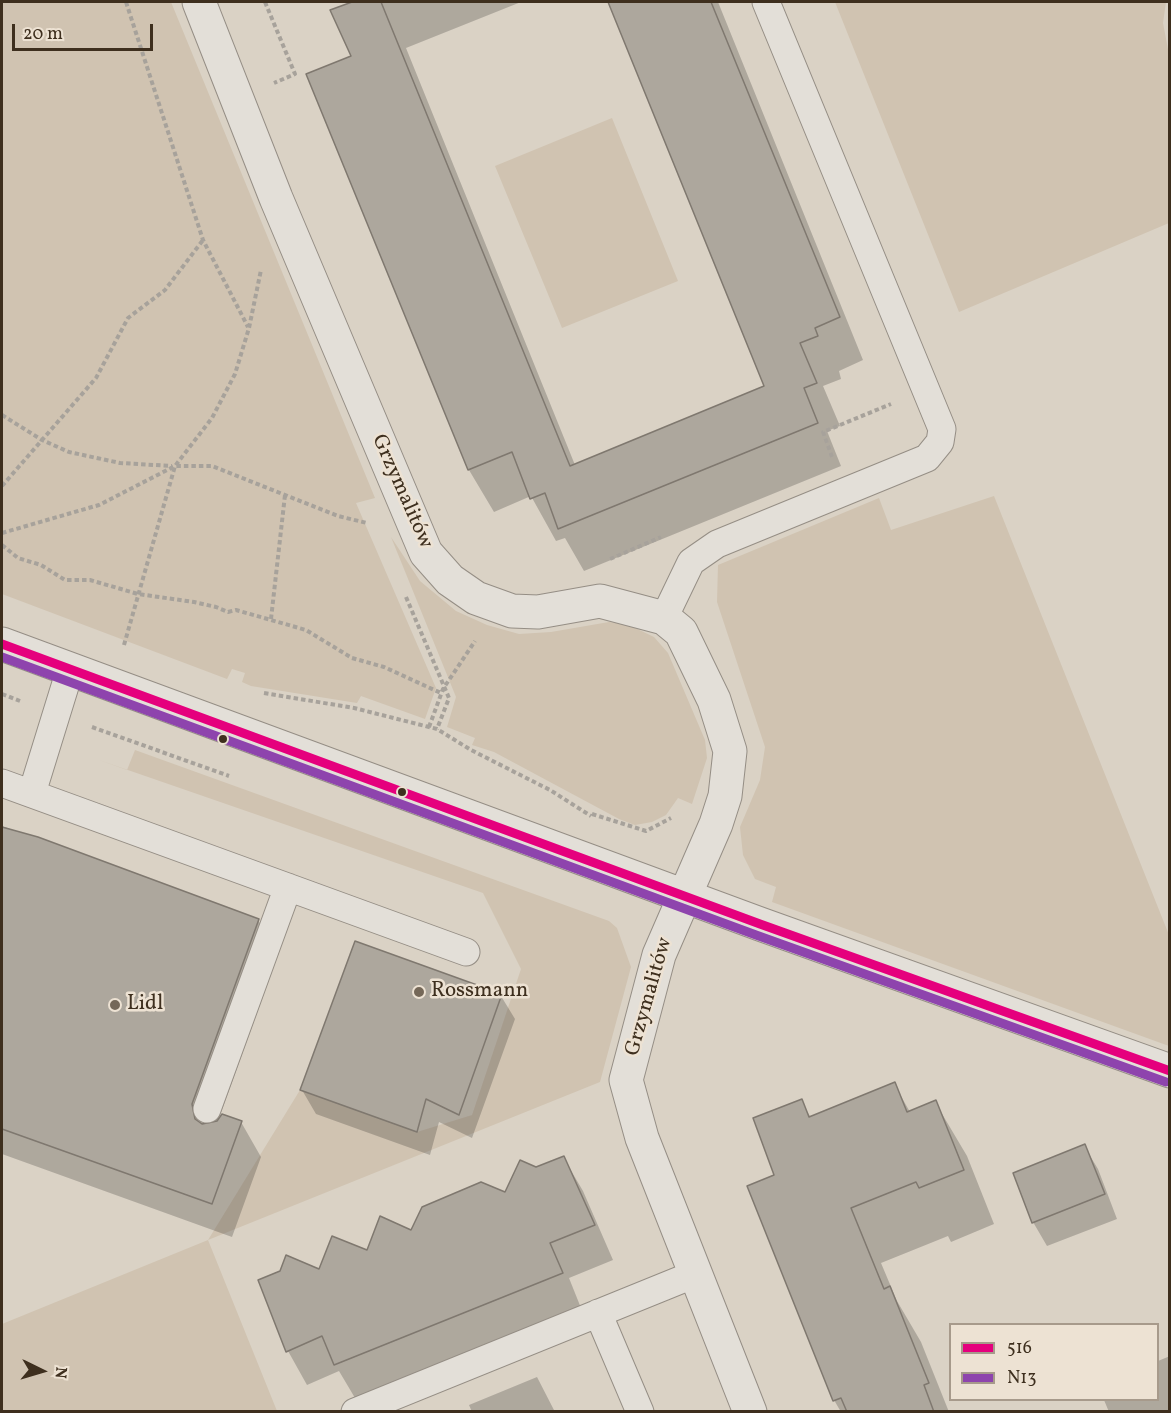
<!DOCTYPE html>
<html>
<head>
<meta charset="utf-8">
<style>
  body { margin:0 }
  #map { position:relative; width:1171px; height:1413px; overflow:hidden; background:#dad2c5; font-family:Vollkorn,serif }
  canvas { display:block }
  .frame { position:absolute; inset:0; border:3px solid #3e2f1e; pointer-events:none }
  .legend { position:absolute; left:949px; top:1323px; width:210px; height:78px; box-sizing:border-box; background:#ede2d3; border:2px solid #a79a8b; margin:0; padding:8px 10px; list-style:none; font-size:18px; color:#3e2f1e }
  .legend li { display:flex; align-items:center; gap:12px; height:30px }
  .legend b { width:30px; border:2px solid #a79a8b }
  .north { position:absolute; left:12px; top:1341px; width:60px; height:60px; -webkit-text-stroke:4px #ede2d3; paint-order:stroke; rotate:95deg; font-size:16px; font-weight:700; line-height:24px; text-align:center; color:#3e2f1e }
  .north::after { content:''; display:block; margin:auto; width:21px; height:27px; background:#3e2f1e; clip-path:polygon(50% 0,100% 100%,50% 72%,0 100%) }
  .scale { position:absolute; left:12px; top:24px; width:141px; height:27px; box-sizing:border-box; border:3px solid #3e2f1e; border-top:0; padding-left:8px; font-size:18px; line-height:21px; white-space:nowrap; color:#3e2f1e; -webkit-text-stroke:4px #ede2d3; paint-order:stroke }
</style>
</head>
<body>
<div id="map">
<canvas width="1171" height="1413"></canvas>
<div class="frame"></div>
<ul class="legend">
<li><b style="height:8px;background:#e5007d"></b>516</li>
<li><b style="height:8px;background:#8e44ad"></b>N13</li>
</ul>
<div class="north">N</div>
<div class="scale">20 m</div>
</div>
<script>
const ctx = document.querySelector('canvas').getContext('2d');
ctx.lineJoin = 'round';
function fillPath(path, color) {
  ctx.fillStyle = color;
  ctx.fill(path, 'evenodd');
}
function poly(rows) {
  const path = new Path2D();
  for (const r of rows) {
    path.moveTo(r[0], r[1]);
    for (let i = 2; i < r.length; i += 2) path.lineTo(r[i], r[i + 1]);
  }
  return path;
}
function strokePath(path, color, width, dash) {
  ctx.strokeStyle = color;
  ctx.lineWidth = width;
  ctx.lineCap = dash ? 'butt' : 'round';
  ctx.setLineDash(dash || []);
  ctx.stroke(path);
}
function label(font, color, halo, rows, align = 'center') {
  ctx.font = font + ' Vollkorn,serif';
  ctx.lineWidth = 5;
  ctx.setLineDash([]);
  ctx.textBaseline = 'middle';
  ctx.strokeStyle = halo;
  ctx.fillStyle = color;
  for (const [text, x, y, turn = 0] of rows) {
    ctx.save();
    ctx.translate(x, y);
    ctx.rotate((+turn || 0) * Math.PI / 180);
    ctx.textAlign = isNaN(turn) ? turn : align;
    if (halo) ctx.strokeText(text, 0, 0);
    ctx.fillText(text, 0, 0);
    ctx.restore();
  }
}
const green = poly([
  [2,2,171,2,375,498,356,503,436,688,425,719,361,696,357,703,251,686,242,682,245,673,232,669,227,679,2,594],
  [835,2,1166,2,1163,23,1170,60,1169,223,959,312],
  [612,118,678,281,562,328,495,166],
  [994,496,1169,935,1169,1046,772,902,776,887,755,879,743,855,740,827,760,780,765,747,717,602,718,565,879,498,891,530],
  [391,537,420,581,456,611,487,625,519,634,551,632,609,622,627,624,654,637,668,653,705,740,707,758,692,804,678,798,666,815,652,822,635,825,619,819,494,752,472,745,475,738,447,727,456,697],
  [135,750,609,921,617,928,631,967,600,1082,208,1240,277,1411,2,1411,2,1324,208,1240,300,1090,417,1132,472,1115,521,969,483,893,99,760,127,770]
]);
const shadow = poly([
  [347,2,521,2,406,48,575,465,766,387,609,2,718,2,863,360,839,371,841,379,823,386,840,426,827,431,841,466,584,571,565,538,556,541,531,496,494,512,469,470,353,57],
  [2,826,258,920,278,955,218,1121,241,1122,261,1157,232,1237,2,1154],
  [501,996,515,1019,472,1138,439,1122,430,1155,316,1114,302,1090],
  [894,1084,910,1112,935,1102,967,1156,994,1224,951,1242,948,1236,881,1263,897,1301,921,1342,949,1412,841,1412,834,1400,776,1176,801,1101,811,1118],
  [1084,1146,1098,1169,1117,1219,1047,1246,1033,1222],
  [563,1157,583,1191,613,1260,569,1278,581,1308,355,1398,339,1371,307,1385,288,1351,320,1271,505,1194,536,1168],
  [1170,1356,1170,1412,1109,1412,1104,1400,1158,1400,1158,1361],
  [537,1377,555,1412,472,1412,469,1405]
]);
const building = poly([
  [352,2,381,2,570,466,764,386,608,2,711,2,840,317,815,328,818,336,800,343,817,383,804,388,818,423,558,529,545,493,530,499,512,452,468,470,306,74,351,56,330,10,352,2],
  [2,827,38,837,259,919,192,1104,195,1119,202,1124,217,1121,222,1114,242,1121,212,1204,2,1129,2,827],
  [355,941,502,994,459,1115,426,1099,417,1132,300,1090,355,941],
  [895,1082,907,1112,936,1100,964,1170,919,1188,916,1182,851,1208,884,1289,890,1286,929,1383,924,1385,934,1412,847,1412,841,1398,833,1401,747,1186,774,1175,753,1118,802,1099,809,1117,895,1082],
  [1085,1144,1105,1194,1032,1223,1013,1173,1085,1144],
  [564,1156,595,1225,550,1243,563,1273,334,1365,322,1336,286,1352,258,1280,280,1271,286,1255,319,1269,332,1236,367,1250,380,1216,411,1230,422,1207,481,1182,505,1192,520,1160,536,1167,564,1156]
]);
const path = poly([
  [126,2,203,240,248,327],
  [265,2,295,74,274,83],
  [2,415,42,440,69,452,120,463,172,466],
  [832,457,823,432,891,404],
  [2,486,96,378,128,318,165,290,203,240],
  [2,533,99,505,175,466,212,418,235,374,249,328,261,270],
  [2,545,18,558,41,565,65,580,90,580,138,594,194,602,216,607,228,612,236,610,306,630,352,658,384,667,441,693],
  [610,559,661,537],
  [406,597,449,698,437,729],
  [271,619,285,495],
  [124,645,175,466,212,466,338,516,367,523],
  [264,693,354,708,437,729,471,750,550,790,591,816],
  [2,694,20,701],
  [92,727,229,776],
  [429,727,443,689,475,641],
  [592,814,646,831,671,818]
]);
const service = poly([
  [664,618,691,562,717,544,927,458,940,442,942,429,766,2],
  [2,783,466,952],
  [32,793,70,670],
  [207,1109,288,887],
  [598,1313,640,1412],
  [355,1412,695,1274]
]);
const minor = poly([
  [199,2,276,198,426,553,450,580,476,598,512,611,538,612,600,601,664,618,681,632,714,700,730,751,725,796,716,824,659,955,626,1080,642,1138,750,1412],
  [2,644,760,924,1170,1071]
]);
const bus1 = poly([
  [2,644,760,924,1170,1071]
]);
const bus2 = poly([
  [2,657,756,935,1166,1082]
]);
const markers = [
  [223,739,5,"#3e2f1e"],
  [402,792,5,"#3e2f1e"],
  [419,992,6,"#756858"],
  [115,1005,6,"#756858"]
];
const streetNames = [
  ["Grzymalitów",401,492,66],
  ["Grzymalitów",650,997,-74]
];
const poiNames = [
  ["Rossmann",431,992],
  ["Lidl",127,1005]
];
fillPath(green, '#d0c3b1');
fillPath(shadow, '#0003');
fillPath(building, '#ada79d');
strokePath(building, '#7f786f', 1.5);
strokePath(service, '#958e85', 29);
strokePath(minor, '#958e85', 35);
strokePath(path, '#a7a29b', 4, [4.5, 3]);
strokePath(service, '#e3dfd8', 27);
strokePath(minor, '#e3dfd8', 33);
strokePath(bus1, '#e5007d', 9);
strokePath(bus2, '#8e44ad', 9);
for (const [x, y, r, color] of markers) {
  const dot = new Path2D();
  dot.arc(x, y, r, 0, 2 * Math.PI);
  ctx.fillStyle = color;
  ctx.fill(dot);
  strokePath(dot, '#ede2d3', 2);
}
label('21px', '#3e2f1e', '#ede2d3', streetNames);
label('21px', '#3e2f1e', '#ede2d3', poiNames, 'left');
</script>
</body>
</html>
